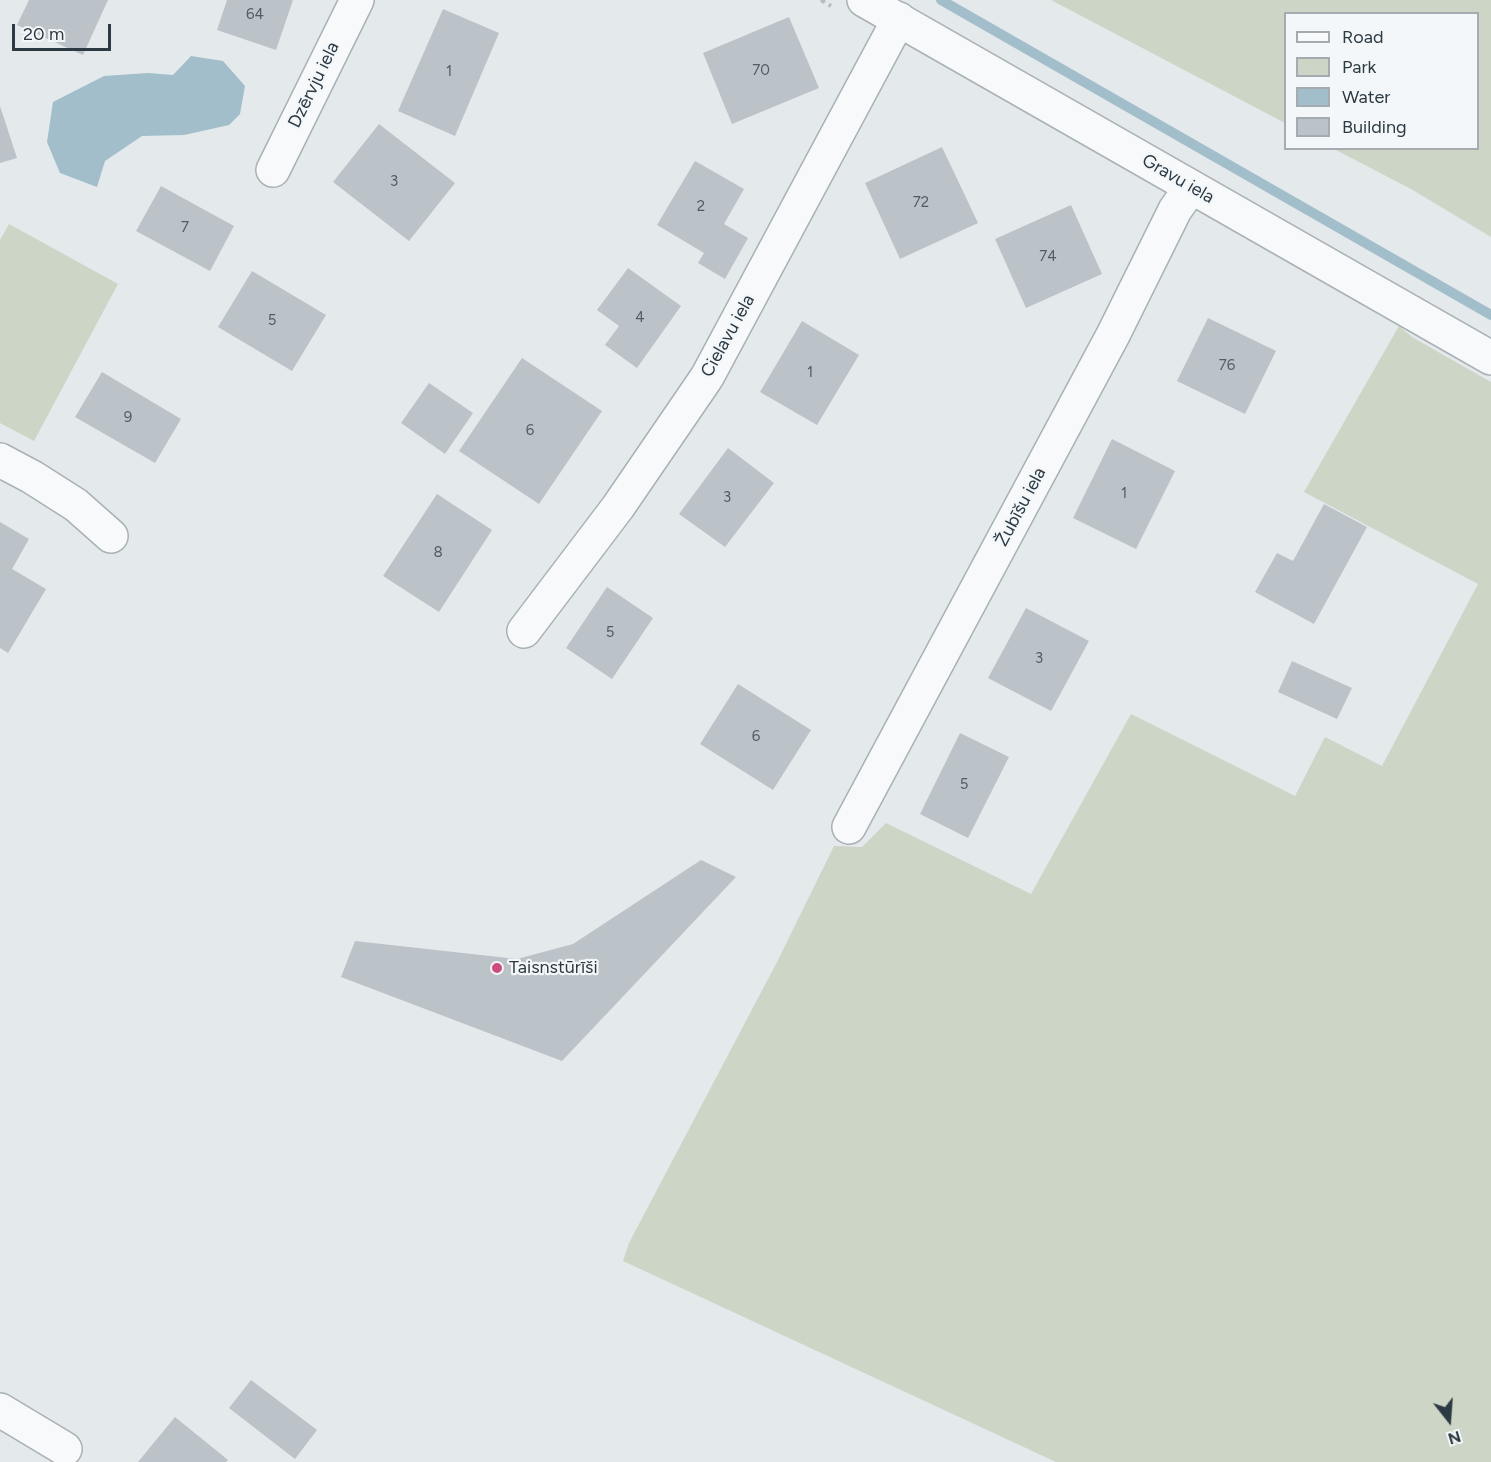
<!DOCTYPE html>
<html>
<head>
<meta charset="utf-8">
<style>
  body { margin:0 }
  #map { position:relative; width:1491px; height:1462px; overflow:hidden; background:#e4e9ec; font-family:Figtree,sans-serif }
  canvas { display:block }
  .legend { position:absolute; left:1284px; top:12px; width:195px; height:138px; box-sizing:border-box; background:#f4f7f9; border:2px solid #a4abb1; margin:0; padding:8px 10px; list-style:none; font-size:18px; color:#2c3a44 }
  .legend li { display:flex; align-items:center; gap:12px; height:30px }
  .legend b { width:30px; border:2px solid #a4abb1 }
  .north { position:absolute; left:1419px; top:1390px; width:60px; height:60px; -webkit-text-stroke:4px #f4f7f9; paint-order:stroke; rotate:163deg; font-size:16px; font-weight:700; line-height:24px; text-align:center; color:#2c3a44 }
  .north::after { content:''; display:block; margin:auto; width:21px; height:27px; background:#2c3a44; clip-path:polygon(50% 0,100% 100%,50% 72%,0 100%) }
  .scale { position:absolute; left:12px; top:24px; width:99px; height:27px; box-sizing:border-box; border:3px solid #2c3a44; border-top:0; padding-left:8px; font-size:18px; line-height:21px; white-space:nowrap; color:#2c3a44; -webkit-text-stroke:4px #f4f7f9; paint-order:stroke }
</style>
</head>
<body>
<div id="map">
<canvas width="1491" height="1462"></canvas>
<ul class="legend">
<li><b style="height:8px;background:#f7f9fa"></b>Road</li>
<li><b style="height:16px;background:#cdd5c6"></b>Park</li>
<li><b style="height:16px;background:#a1beca"></b>Water</li>
<li><b style="height:16px;background:#bbc3c9"></b>Building</li>
</ul>
<div class="north">N</div>
<div class="scale">20 m</div>
</div>
<script>
const ctx = document.querySelector('canvas').getContext('2d');
ctx.lineJoin = 'round';
function fillPath(path, color) {
  ctx.fillStyle = color;
  ctx.fill(path, 'evenodd');
}
function poly(rows) {
  const path = new Path2D();
  for (const r of rows) {
    path.moveTo(r[0], r[1]);
    for (let i = 2; i < r.length; i += 2) path.lineTo(r[i], r[i + 1]);
  }
  return path;
}
function strokePath(path, color, width, dash) {
  ctx.strokeStyle = color;
  ctx.lineWidth = width;
  ctx.lineCap = dash ? 'butt' : 'round';
  ctx.setLineDash(dash || []);
  ctx.stroke(path);
}
function label(font, color, halo, rows, align = 'center') {
  ctx.font = font + ' Figtree,sans-serif';
  ctx.lineWidth = 4.5;
  ctx.setLineDash([]);
  ctx.textBaseline = 'middle';
  ctx.strokeStyle = halo;
  ctx.fillStyle = color;
  for (const [text, x, y, turn = 0] of rows) {
    ctx.save();
    ctx.translate(x, y);
    ctx.rotate((+turn || 0) * Math.PI / 180);
    ctx.textAlign = isNaN(turn) ? turn : align;
    if (halo) ctx.strokeText(text, 0, 0);
    ctx.fillText(text, 0, 0);
    ctx.restore();
  }
}
const green = poly([
  [1051,0,1491,0,1491,237,1411,189,1334,149,1478,148,1478,14,1286,14,1285,123],
  [9,224,118,284,34,441,0,423,0,240],
  [1399,326,1412,337,1491,382,1491,1462,1056,1462,623,1261,629,1243,777,962,834,846,862,847,886,823,1031,894,1131,714,1295,796,1325,737,1382,766,1478,584,1304,492]
]);
const water = poly([
  [191,56,223,61,245,86,240,114,229,125,184,135,142,136,105,161,97,187,60,173,47,142,53,102,104,76,148,73,173,75]
]);
const stream = poly([
  [941,0,1491,315]
]);
const building = poly([
  [29,0,108,0,83,55,17,25],
  [227,0,293,0,276,50,217,30],
  [443,9,499,33,455,136,398,111],
  [789,17,819,88,732,124,703,53],
  [0,106,17,158,0,163],
  [379,124,455,183,409,241,333,182],
  [942,147,978,223,900,259,865,183],
  [695,161,744,189,724,224,748,238,725,279,698,263,704,253,657,225],
  [161,186,234,226,210,271,136,231],
  [1071,205,1102,274,1026,308,995,239],
  [628,268,681,306,637,368,605,345,619,326,597,310],
  [252,271,326,315,292,371,218,327],
  [1208,318,1276,351,1245,414,1177,381],
  [802,321,859,355,817,425,760,392],
  [522,358,602,411,539,504,459,451],
  [102,372,181,419,155,463,75,417],
  [429,383,473,413,445,454,401,423],
  [1112,439,1175,471,1136,549,1073,518],
  [728,448,774,483,725,547,679,514],
  [437,494,492,530,439,612,383,576],
  [1324,504,1367,527,1314,624,1255,592,1277,553,1293,561],
  [0,522,29,539,12,569,46,589,8,653,0,648],
  [607,587,653,618,612,679,566,648],
  [1026,608,1089,641,1051,711,988,678],
  [1292,661,1352,688,1337,719,1278,692],
  [738,684,811,730,773,790,700,744],
  [960,733,1009,757,968,838,920,814],
  [701,860,736,877,562,1061,341,977,355,941,517,959,573,944],
  [251,1380,317,1430,295,1459,229,1408],
  [175,1417,228,1460,226,1462,138,1462]
]);
const path = poly([
  [821,0,831,6]
]);
const minor = poly([
  [864,0,1491,358],
  [273,170,357,0],
  [0,460,32,477,76,505,111,536],
  [524,631,618,507,707,377,899,19],
  [849,827,1113,335,1175,210,1191,187],
  [0,1410,65,1449]
]);
const markers = [
  [497,968,6,"#cc4e7e"]
];
const numberNames = [
  ["64",255,15],
  ["70",761,71],
  ["1",449,72],
  ["3",394,182],
  ["72",921,203],
  ["2",701,207],
  ["7",185,228],
  ["74",1048,257],
  ["4",640,318],
  ["5",272,321],
  ["76",1227,366],
  ["1",810,373],
  ["9",128,418],
  ["6",530,431],
  ["1",1124,494],
  ["3",727,498],
  ["8",438,553],
  ["5",610,633],
  ["3",1039,659],
  ["6",756,737],
  ["5",964,785]
];
const streetNames = [
  ["Dzērvju iela",314,85,-64],
  ["Gravu iela",1178,179,30],
  ["Cielavu iela",728,336,-61],
  ["Žubīšu iela",1021,507,-62]
];
const poiNames = [
  ["Taisnstūrīši",509,968]
];
fillPath(green, '#cdd5c6');
fillPath(water, '#a1beca');
strokePath(stream, '#a1beca', 10);
fillPath(building, '#bbc3c9');
strokePath(minor, '#a9b1b6', 36);
strokePath(path, '#b6bcc0', 4, [4.5, 4.5]);
strokePath(minor, '#f7f9fa', 33);
for (const [x, y, r, color] of markers) {
  const dot = new Path2D();
  dot.arc(x, y, r, 0, 2 * Math.PI);
  ctx.fillStyle = color;
  ctx.fill(dot);
  strokePath(dot, '#f4f7f9', 2);
}
label('15px', '#505c65', null, numberNames);
label('18px', '#2c3a44', '#f4f7f9', streetNames);
label('18px', '#2c3a44', '#f4f7f9', poiNames, 'left');
</script>
</body>
</html>
